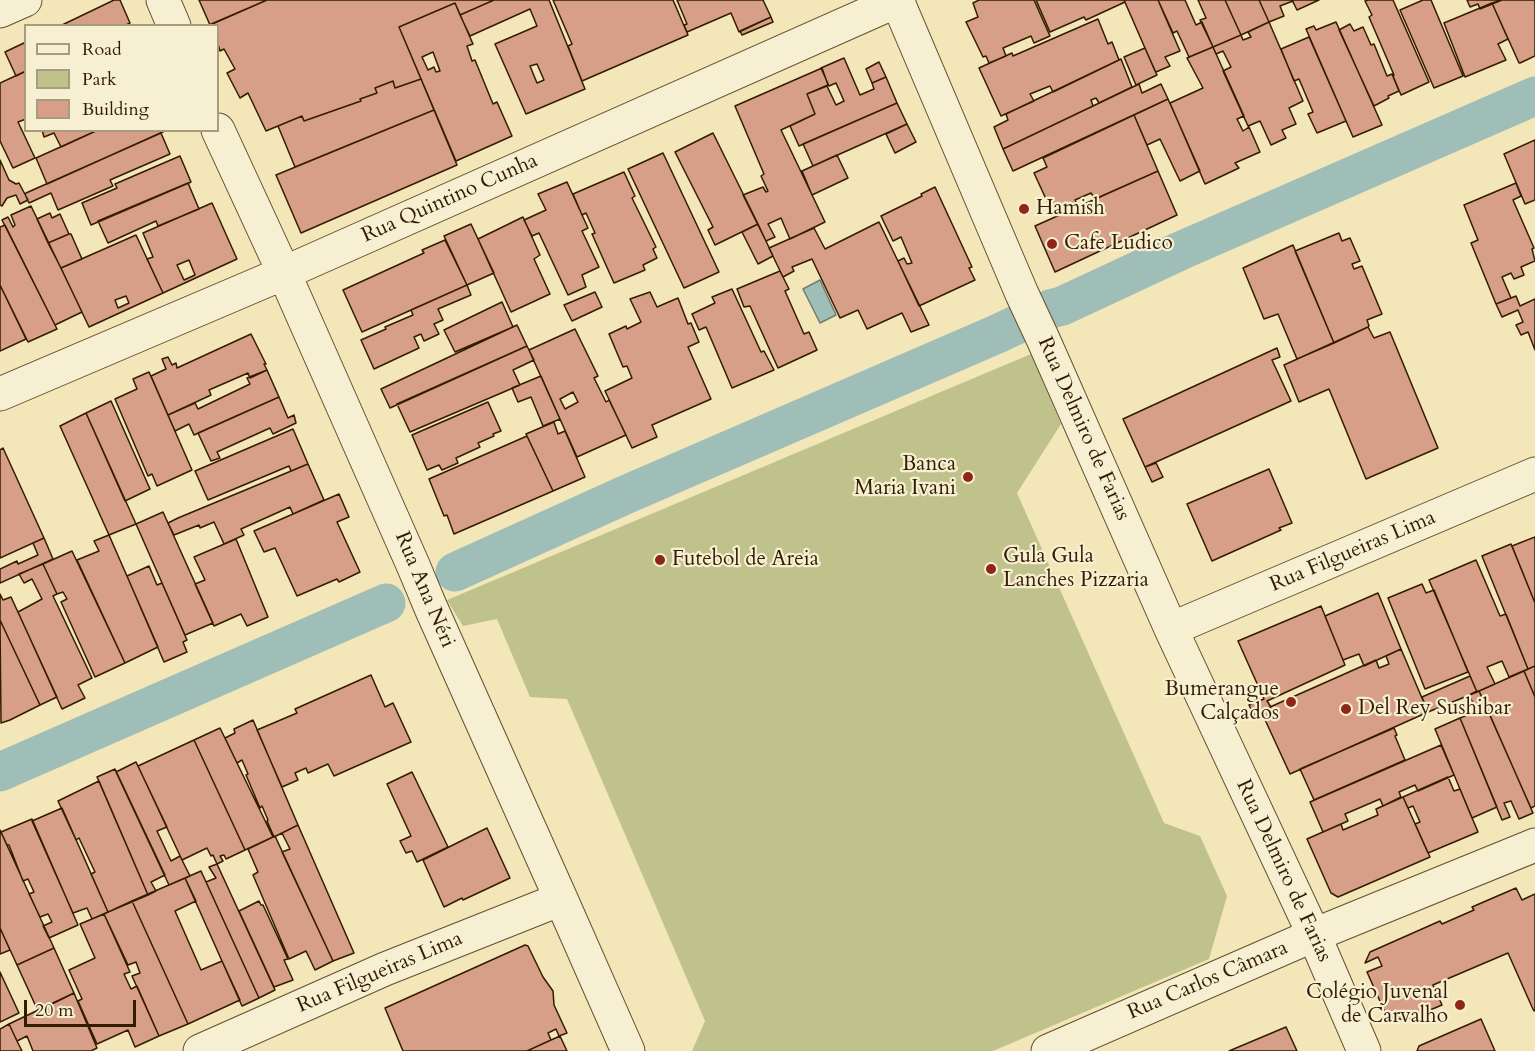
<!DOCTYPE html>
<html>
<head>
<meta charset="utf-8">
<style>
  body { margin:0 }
  #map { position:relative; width:1535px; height:1051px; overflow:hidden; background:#f3e6b8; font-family:Cardo,serif }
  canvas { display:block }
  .legend { position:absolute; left:24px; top:24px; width:195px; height:108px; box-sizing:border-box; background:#f7efd1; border:2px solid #a99b7d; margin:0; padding:8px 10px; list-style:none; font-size:18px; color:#331c00 }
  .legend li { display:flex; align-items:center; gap:12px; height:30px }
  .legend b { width:30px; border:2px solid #a99b7d }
  .scale { position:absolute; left:24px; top:1000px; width:112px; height:27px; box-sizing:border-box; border:3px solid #331c00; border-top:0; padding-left:8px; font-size:18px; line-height:21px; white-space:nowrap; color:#331c00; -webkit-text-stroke:4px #f7efd1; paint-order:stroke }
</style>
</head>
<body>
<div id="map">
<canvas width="1535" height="1051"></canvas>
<ul class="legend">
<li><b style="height:8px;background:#f7efd1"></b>Road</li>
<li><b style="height:16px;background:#bfc38b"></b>Park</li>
<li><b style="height:16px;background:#d79e88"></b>Building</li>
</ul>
<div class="scale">20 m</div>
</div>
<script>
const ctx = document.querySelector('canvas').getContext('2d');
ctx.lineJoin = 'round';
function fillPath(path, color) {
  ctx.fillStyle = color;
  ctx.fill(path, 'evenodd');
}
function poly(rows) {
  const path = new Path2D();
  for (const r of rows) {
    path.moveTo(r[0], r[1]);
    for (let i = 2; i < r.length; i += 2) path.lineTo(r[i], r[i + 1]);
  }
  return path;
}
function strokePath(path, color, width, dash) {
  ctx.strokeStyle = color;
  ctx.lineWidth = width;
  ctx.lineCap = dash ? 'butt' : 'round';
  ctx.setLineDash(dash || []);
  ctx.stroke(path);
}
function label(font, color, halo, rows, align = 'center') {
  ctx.font = font + ' Cardo,serif';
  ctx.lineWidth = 4.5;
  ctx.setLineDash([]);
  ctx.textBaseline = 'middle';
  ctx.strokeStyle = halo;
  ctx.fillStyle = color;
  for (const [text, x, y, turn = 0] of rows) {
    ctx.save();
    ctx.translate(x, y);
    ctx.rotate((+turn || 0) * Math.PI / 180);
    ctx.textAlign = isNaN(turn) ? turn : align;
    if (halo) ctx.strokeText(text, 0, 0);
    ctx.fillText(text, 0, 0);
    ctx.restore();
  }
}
const green = poly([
  [1031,354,1061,424,1017,493,1164,823,1200,836,1227,896,1209,959,993,1051,692,1051,705,1021,567,699,530,697,497,619,463,626,447,600]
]);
const water = poly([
  [820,280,836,315,820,323,803,289,820,280]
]);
const canal = poly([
  [455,572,625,495,997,334,1050,309,1062,306,1180,251,1535,96],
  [0,772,386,603]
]);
const building = poly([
  [114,0,120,0,130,23,124,26,60,26,114,0],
  [199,0,267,0,210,25,199,0],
  [267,0,494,0,460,15,455,3,399,27,421,79,395,88,393,81,375,88,377,93,360,99,361,101,304,121,302,116,266,131,248,93,240,98,227,73,235,69,224,49,220,51,218,44,218,26,209,25,267,0],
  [494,0,549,0,585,89,526,114,495,44,537,26,530,9,470,36,460,15,494,0],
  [537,64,544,80,537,83,530,66,537,64],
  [553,0,673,0,688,35,582,81,568,46,572,44,553,0],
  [677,0,763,0,771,17,739,32,731,13,687,32,684,25,687,24,677,0],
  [979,0,1034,0,1050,36,1034,43,1031,36,1003,48,1006,56,989,63,986,56,983,57,966,22,978,17,973,3,979,0],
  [1036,0,1124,0,1125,2,1086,20,1084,17,1050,32,1036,0],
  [1124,0,1158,0,1180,51,1165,57,1170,66,1156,72,1155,71,1124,0],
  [1158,0,1185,0,1196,25,1202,22,1213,47,1189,57,1177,31,1173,33,1158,0],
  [1198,0,1225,0,1241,35,1213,47,1200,20,1206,18,1198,0],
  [1225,0,1259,0,1269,22,1241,35,1225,0],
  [1259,0,1292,0,1293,1,1280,6,1284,16,1269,22,1259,0],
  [1292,0,1319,0,1297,10,1292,0],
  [1368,0,1393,0,1429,82,1401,95,1393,76,1394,75,1369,17,1372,15,1365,1,1368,0],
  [1423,0,1431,0,1463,76,1434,88,1400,10,1423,0],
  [1467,0,1502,0,1480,9,1478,4,1470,7,1467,0],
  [1502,0,1535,0,1535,56,1520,63,1519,63,1492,3,1502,0],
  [455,3,473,44,467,46,472,61,475,60,493,104,497,102,512,136,456,161,399,27,455,3],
  [433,52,440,71,436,72,434,67,428,70,422,57,433,52],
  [1492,3,1508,39,1498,44,1506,60,1465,77,1444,23,1492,3],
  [771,17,773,22,742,35,740,31,771,17],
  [1098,19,1108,44,1112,42,1119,60,1053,92,1050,86,1030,94,1034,101,1001,116,979,68,1012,53,1013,56,1098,19],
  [1269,22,1303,101,1289,108,1296,124,1282,130,1286,138,1271,145,1260,121,1248,126,1223,71,1231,67,1223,51,1216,54,1213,47,1241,35,1243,40,1251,37,1248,32,1269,22],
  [1336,22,1382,125,1353,137,1306,29,1314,26,1316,30,1336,22],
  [1350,24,1354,31,1363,27,1371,45,1374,44,1387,76,1392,74,1399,91,1388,96,1389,98,1374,106,1339,30,1350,24],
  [1309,37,1346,121,1317,133,1308,114,1313,112,1299,79,1294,81,1281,49,1309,37],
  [26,42,26,71,16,76,5,52,26,42],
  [1213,47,1244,116,1237,119,1243,131,1249,127,1260,152,1235,163,1239,168,1205,184,1170,103,1203,88,1187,58,1213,47],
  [1145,48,1157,75,1136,85,1124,57,1145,48],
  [844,58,860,95,874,89,872,83,886,77,897,103,799,146,790,126,815,114,807,94,827,86,836,105,844,101,836,83,829,86,821,68,844,58],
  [1121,59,1132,87,1099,103,1096,98,1091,100,1093,106,1003,149,994,127,1008,120,1006,114,1121,59],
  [879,62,886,77,872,83,866,69,879,62],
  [822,68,828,85,807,94,815,114,781,130,825,222,790,239,781,218,768,224,775,237,766,241,743,195,763,187,766,192,768,191,761,176,764,174,735,106,822,68],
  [26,71,26,119,18,122,35,158,13,168,0,141,0,83,26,71],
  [421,79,434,110,295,167,278,126,302,116,304,121,361,101,360,99,377,93,375,88,393,81,395,88,421,79],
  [1139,84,1142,93,1161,84,1168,99,1013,171,1003,149,1139,84],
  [1168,99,1200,171,1180,181,1160,139,1147,145,1134,115,1168,99],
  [897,103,907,124,813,166,803,144,897,103],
  [434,110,457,165,301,233,276,175,434,110],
  [1134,115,1158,171,1095,199,1091,193,1075,200,1078,206,1056,216,1054,211,1052,212,1034,173,1047,167,1043,158,1134,115],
  [907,124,916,142,895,153,886,134,907,124],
  [42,130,98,130,61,147,54,133,44,137,42,130],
  [98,130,167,130,47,184,36,158,98,130],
  [161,133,170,154,110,180,113,186,58,210,51,193,29,203,28,201,25,194,26,193,161,133],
  [713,133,758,224,715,245,708,230,713,227,675,152,713,133],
  [1535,140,1535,200,1525,204,1504,154,1535,140],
  [663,153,719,272,684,288,628,169,663,153],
  [837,155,848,178,812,195,802,171,837,155],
  [180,156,191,182,91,225,82,203,117,188,115,184,180,156],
  [0,160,9,180,16,184,19,183,28,200,20,204,16,195,7,198,2,206,0,205,0,160],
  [1158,171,1177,215,1055,272,1035,226,1158,171],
  [624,172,635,196,632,198,656,247,653,249,657,258,643,265,645,270,614,283,592,234,595,233,586,213,582,215,573,194,624,172],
  [567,182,588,228,582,231,599,267,582,275,586,287,568,295,539,233,532,236,524,220,546,210,538,194,567,182],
  [188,183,199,209,158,226,156,221,108,243,98,221,188,183],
  [1516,183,1521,196,1513,200,1534,248,1532,249,1535,261,1521,267,1524,275,1514,279,1511,273,1502,277,1511,298,1496,304,1471,243,1478,240,1464,205,1516,183],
  [935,187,972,267,969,268,975,280,919,306,898,261,904,258,907,264,912,263,901,237,893,241,881,216,922,196,921,194,935,187],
  [212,203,237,259,163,293,147,259,153,257,143,233,212,203],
  [189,260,195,275,184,280,177,265,189,260],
  [31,206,82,312,55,325,2,220,8,217,13,227,15,225,11,215,31,206],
  [50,213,52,218,60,214,69,234,48,243,37,219,50,213],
  [523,217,540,255,534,259,550,294,511,312,478,239,523,217],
  [879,222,929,325,911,332,902,313,867,329,858,310,840,318,812,259,792,267,794,271,783,277,769,248,814,228,825,249,879,222],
  [471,224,494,273,467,285,444,236,471,224],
  [758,224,773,256,758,264,742,232,758,224],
  [5,225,57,329,28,342,0,285,0,227,5,225],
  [1339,233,1342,241,1350,238,1360,261,1352,264,1354,269,1362,266,1382,314,1367,320,1369,326,1368,327,1334,343,1295,251,1339,233],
  [69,234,71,234,82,259,61,268,48,243,69,234],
  [136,235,163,293,89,327,61,268,136,235],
  [126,296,129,303,118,308,115,300,126,296],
  [445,240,467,285,362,332,343,290,424,253,422,250,445,240],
  [1293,245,1334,343,1297,359,1278,314,1264,319,1243,268,1293,245],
  [780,271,789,289,785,291,804,334,809,332,817,350,778,368,750,306,744,307,737,289,780,271],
  [0,285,26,339,0,351,0,285],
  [467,285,471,295,438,309,443,320,434,324,439,334,424,341,421,334,414,337,419,348,374,369,361,340,386,329,385,327,413,315,411,310,467,285],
  [732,289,761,352,764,351,774,370,732,388,706,327,699,330,692,314,715,303,712,297,732,289],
  [595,292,602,307,572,321,564,305,595,292],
  [650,292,657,307,678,298,688,324,691,323,699,342,688,347,711,399,652,425,657,437,632,448,605,391,632,378,627,366,623,367,609,334,626,326,627,329,641,322,630,299,650,292],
  [1516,296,1520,306,1535,299,1535,350,1528,332,1521,335,1516,325,1523,322,1518,310,1502,317,1496,304,1516,296],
  [502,302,513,327,455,352,444,330,502,302],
  [517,325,527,346,390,408,381,389,517,325],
  [1368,327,1374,338,1390,332,1438,448,1366,479,1329,389,1299,402,1284,365,1368,327],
  [575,329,598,376,594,378,606,402,609,400,626,435,577,457,529,350,575,329],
  [573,392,578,402,565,409,560,399,573,392],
  [251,334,266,364,264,364,267,370,250,378,248,373,209,390,211,395,168,415,151,376,166,369,162,359,168,357,172,365,176,363,177,368,251,334],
  [527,346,534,360,513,370,520,385,410,432,397,404,527,346],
  [1277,348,1280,357,1272,360,1291,401,1145,467,1123,419,1277,348],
  [267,370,279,397,194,435,189,424,175,431,168,415,195,403,198,409,250,384,247,378,267,370],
  [149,372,192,470,157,486,152,474,148,476,115,399,137,389,133,379,149,372],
  [541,376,560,419,543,426,531,397,518,402,512,388,541,376],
  [279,397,288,418,294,415,296,423,273,434,270,428,217,452,220,458,211,461,198,433,279,397],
  [111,401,150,489,125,501,86,413,111,401],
  [488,402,501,431,493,434,494,436,478,443,480,447,456,458,458,463,442,470,439,465,427,470,412,435,488,402],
  [86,413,136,524,109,535,60,426,86,413],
  [554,422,558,434,565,431,585,477,553,491,526,434,554,422],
  [293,429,308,464,291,471,289,466,208,500,195,471,293,429],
  [527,436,553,491,454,534,447,515,444,516,429,479,527,436],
  [3,448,44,538,0,558,0,450,3,448],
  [1156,463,1163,477,1152,482,1145,467,1156,463],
  [308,464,324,500,293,514,290,507,241,529,244,535,224,544,214,522,200,528,199,525,174,535,168,523,178,518,308,464],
  [1269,469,1292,523,1279,528,1281,530,1212,561,1187,504,1269,469],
  [339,494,349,517,337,522,360,572,339,582,337,579,297,596,275,548,264,552,254,531,339,494],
  [163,512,213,623,185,635,136,524,163,512],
  [109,535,158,647,125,663,77,560,99,551,94,541,109,535],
  [1535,537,1535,603,1512,546,1535,537],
  [44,538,53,559,0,583,0,569,17,561,18,564,38,555,33,543,44,538],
  [236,539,268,617,247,626,241,614,214,626,195,584,205,580,194,557,236,539],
  [1511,544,1535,603,1535,666,1528,669,1482,556,1511,544],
  [72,551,125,663,95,677,61,602,67,599,63,592,57,594,43,564,72,551],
  [1476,560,1500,616,1506,614,1528,669,1509,677,1502,661,1487,667,1495,684,1477,692,1429,580,1476,560],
  [43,564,57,594,53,596,92,678,78,685,85,698,62,709,18,612,42,599,32,579,24,583,19,574,43,564],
  [149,566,157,585,162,583,187,640,183,642,187,652,164,662,127,576,149,566],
  [1422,584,1426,593,1434,590,1468,672,1425,689,1388,598,1422,584],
  [1378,593,1401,649,1364,666,1359,654,1343,660,1325,616,1378,593],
  [0,594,3,600,11,597,57,697,40,705,0,620,0,594],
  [1321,606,1345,665,1267,701,1271,707,1254,715,1249,705,1264,699,1238,641,1321,606],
  [0,620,40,705,10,720,1,723,0,620],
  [1401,649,1428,712,1290,774,1261,711,1376,660,1379,668,1389,664,1386,656,1401,649],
  [1535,666,1535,697,1524,671,1535,666],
  [1524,671,1535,697,1535,806,1531,808,1479,691,1524,671],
  [371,675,385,707,393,703,411,742,334,776,328,764,308,773,306,768,295,773,298,780,282,787,257,730,297,713,295,709,371,675],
  [1470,676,1477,692,1428,712,1422,697,1470,676],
  [1477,691,1479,691,1486,706,1533,813,1519,819,1511,801,1504,803,1510,817,1502,820,1460,718,1477,711,1469,695,1477,691],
  [1460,718,1497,807,1472,818,1435,729,1460,718],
  [253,720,298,825,274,837,267,821,268,820,262,806,260,808,246,775,248,774,242,760,237,763,225,738,235,733,234,729,253,720],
  [220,728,273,837,245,850,194,740,220,728],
  [1394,728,1397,735,1395,736,1405,760,1314,800,1300,769,1394,728],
  [194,740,245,850,226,859,224,855,220,856,223,861,217,864,213,855,211,856,207,848,182,860,138,766,194,740],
  [1441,745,1454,775,1418,791,1415,785,1399,792,1401,797,1383,806,1380,799,1345,814,1348,821,1323,832,1310,802,1441,745],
  [136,762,167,827,157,831,171,861,180,856,190,876,169,885,116,772,136,762],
  [115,769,165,875,151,882,156,891,148,895,97,777,115,769],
  [412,772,448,847,417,862,412,851,406,853,400,841,411,836,387,784,412,772],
  [1448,777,1454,791,1460,789,1478,832,1428,853,1415,824,1420,822,1413,806,1408,808,1403,797,1448,777],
  [99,781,148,895,108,912,91,874,95,872,79,838,76,840,58,801,99,781],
  [1403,797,1430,857,1338,897,1331,893,1307,839,1341,824,1343,830,1378,815,1376,809,1403,797],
  [62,808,108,912,92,919,87,908,73,913,32,821,62,808],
  [32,819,78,925,49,938,43,926,52,922,48,914,40,917,29,894,34,892,28,879,23,881,9,845,7,845,1,832,32,819],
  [298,825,354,953,333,961,282,852,290,849,282,833,298,825],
  [487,828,510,878,463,900,462,898,444,907,423,860,487,828],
  [0,830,54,948,17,965,0,928,0,830],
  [275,836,333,961,315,970,306,951,289,959,253,875,258,872,248,849,275,836],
  [217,864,275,990,259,998,206,882,216,878,209,867,217,864],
  [201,871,259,998,242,1006,185,878,201,871],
  [185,878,196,901,175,911,201,970,222,961,240,1000,188,1024,132,901,185,878],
  [1516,888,1522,900,1535,894,1535,1010,1534,1011,1532,1007,1508,953,1433,985,1442,1005,1406,1020,1387,1017,1367,972,1382,966,1378,957,1365,963,1370,952,1440,921,1442,924,1474,910,1472,907,1516,888],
  [132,901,188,1024,159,1036,132,976,140,973,136,962,128,965,104,914,132,901],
  [259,901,261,905,263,905,288,959,284,960,293,980,274,987,239,911,259,901],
  [104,914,130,972,124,974,131,989,137,986,159,1036,135,1047,128,1030,97,1044,78,1001,82,999,69,970,95,958,80,924,104,914],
  [0,928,10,950,0,954,0,928],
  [525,945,528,946,543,977,553,991,554,1005,567,1033,559,1036,556,1029,548,1033,551,1040,527,1051,403,1051,385,1008,525,945],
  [54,948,74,993,38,1011,17,965,54,948],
  [0,972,19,1013,0,1022,0,972],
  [74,993,97,1048,91,1051,33,1051,27,1036,17,1041,9,1024,74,993],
  [1481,1019,1495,1051,1417,1051,1419,1046,1481,1019],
  [9,1024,17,1041,22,1051,0,1051,0,1029,9,1024],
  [1286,1027,1297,1051,1229,1051,1286,1027],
  [560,1036,567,1051,527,1051,551,1040,560,1036]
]);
const street = poly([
  [163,0,174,26],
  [897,0,1022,294,1043,339,1171,629,1314,935,1364,1051],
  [0,11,25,0],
  [218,130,284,273,413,565,431,608,561,899,628,1051],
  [0,394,284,273,899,0],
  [1171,629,1535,474],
  [200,1051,385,969,561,899],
  [1048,1051,1314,935,1535,845]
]);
const markers = [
  [1024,209,6,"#8f2418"],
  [1052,244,6,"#8f2418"],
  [968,477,6,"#8f2418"],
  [660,560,6,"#8f2418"],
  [991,569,6,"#8f2418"],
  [1291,702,6,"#8f2418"],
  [1346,709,6,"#8f2418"],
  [1460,1005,6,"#8f2418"]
];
const streetNames = [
  ["Rua Quintino Cunha",450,199,-24],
  ["Rua Delmiro de Farias",1083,429,66],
  ["Rua Filgueiras Lima",1353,552,-23],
  ["Rua Ana Néri",424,590,67],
  ["Rua Delmiro de Farias",1283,871,65],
  ["Rua Filgueiras Lima",380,973,-23],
  ["Rua Carlos Câmara",1208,981,-23]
];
const poiNames = [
  ["Hamish",1036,209],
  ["Cafe Ludico",1064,244],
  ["Banca",956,465,"right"],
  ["Maria Ivani",956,489,"right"],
  ["Gula Gula",1003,557],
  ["Lanches Pizzaria",1003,581],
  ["Futebol de Areia",672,560],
  ["Bumerangue",1279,690,"right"],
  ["Calçados",1279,714,"right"],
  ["Del Rey Sushibar",1358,709],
  ["Colégio Juvenal",1448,993,"right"],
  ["de Carvalho",1448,1017,"right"]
];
fillPath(green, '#bfc38b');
fillPath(water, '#9ebeb7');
strokePath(water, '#737d6e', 1.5);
strokePath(canal, '#9ebeb7', 39);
fillPath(building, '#d79e88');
strokePath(building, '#331c00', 1.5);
strokePath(street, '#634e2e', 35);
strokePath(street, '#f7efd1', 33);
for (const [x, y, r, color] of markers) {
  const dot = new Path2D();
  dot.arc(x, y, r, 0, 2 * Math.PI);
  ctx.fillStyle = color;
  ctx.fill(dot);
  strokePath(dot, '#f7efd1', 2);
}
label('21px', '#331c00', '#f7efd1', streetNames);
label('21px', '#331c00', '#f7efd1', poiNames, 'left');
</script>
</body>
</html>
